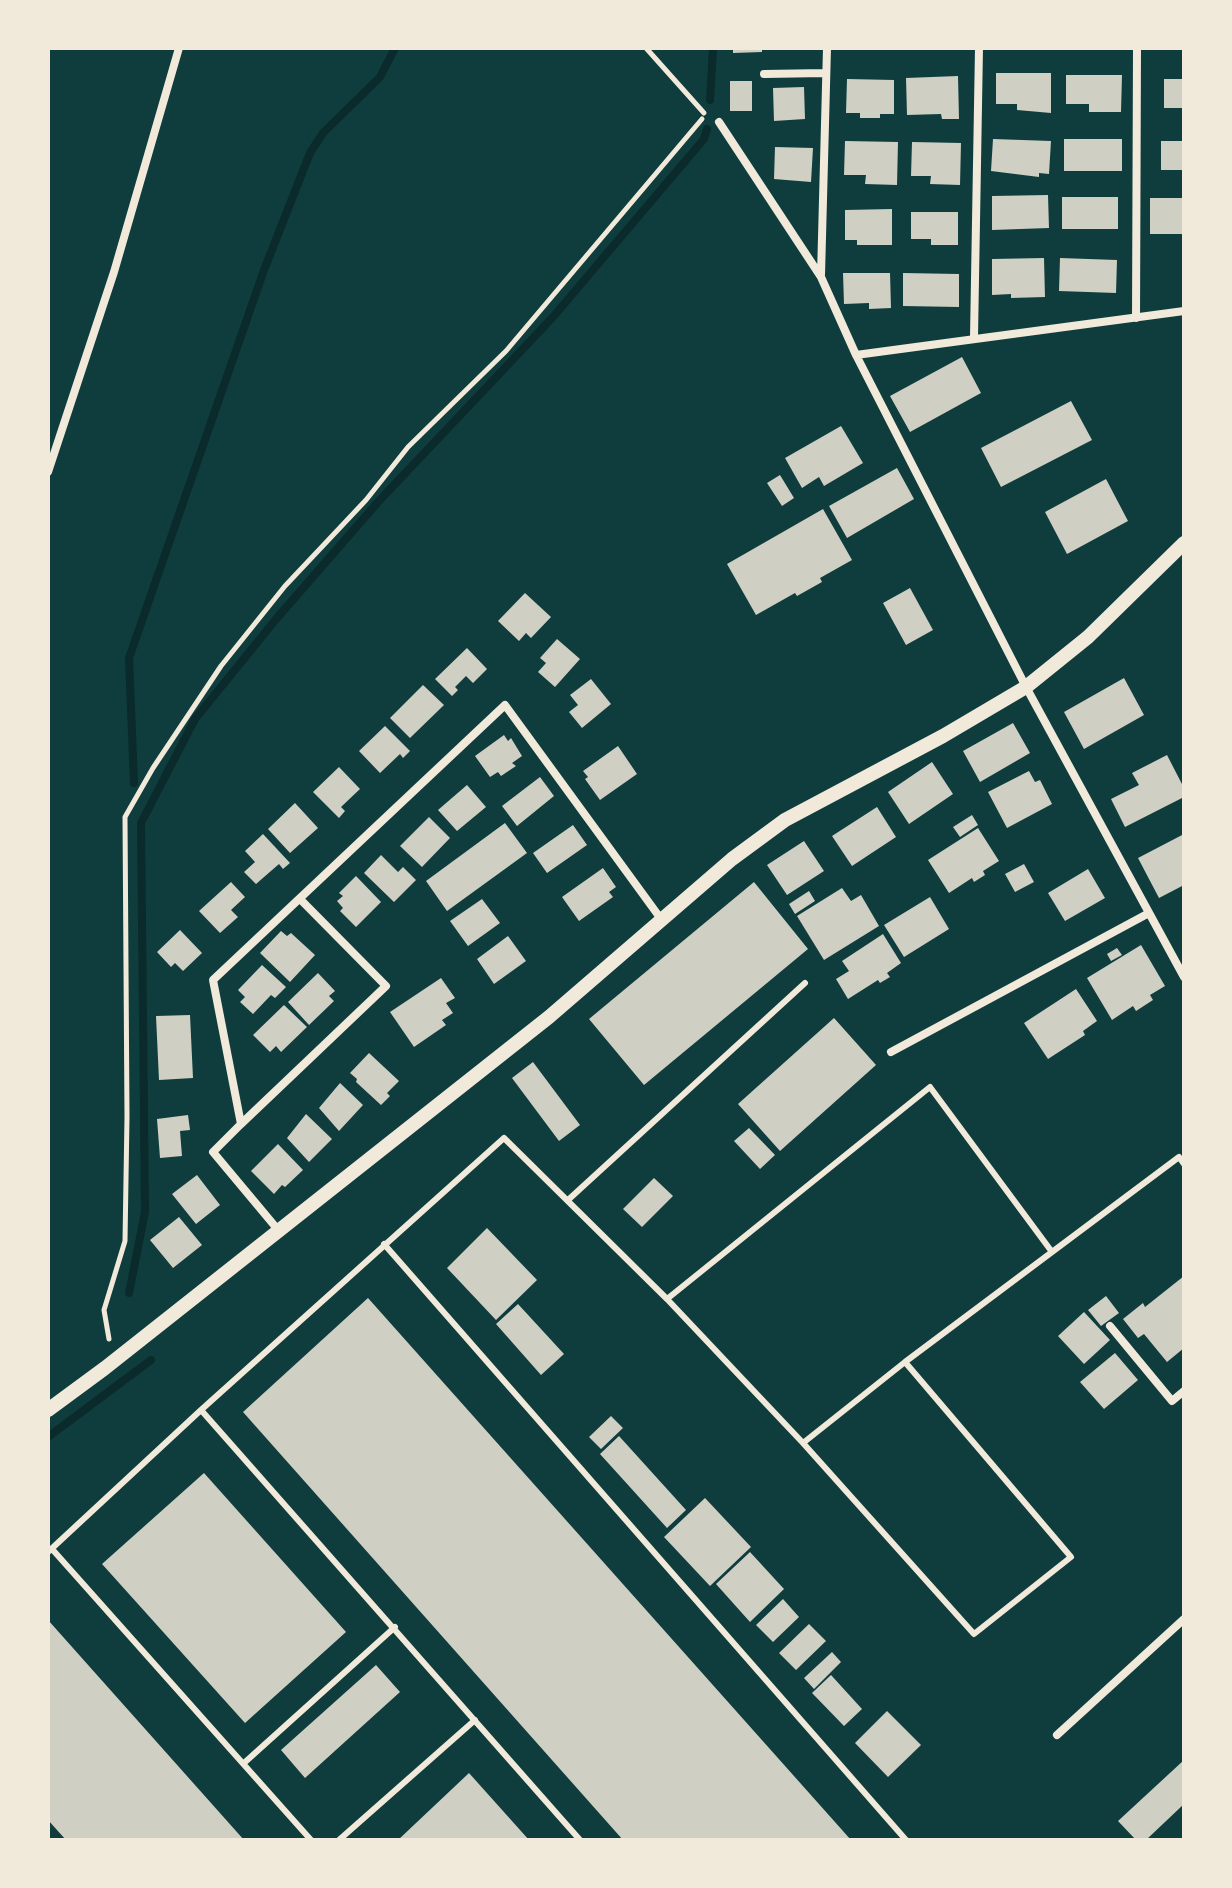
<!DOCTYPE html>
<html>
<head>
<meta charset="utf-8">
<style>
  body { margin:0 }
  #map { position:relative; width:1232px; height:1888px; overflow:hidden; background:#0f3d3e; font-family:"Public Sans",sans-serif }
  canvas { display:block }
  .frame { position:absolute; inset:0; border:50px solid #f1e9da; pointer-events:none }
</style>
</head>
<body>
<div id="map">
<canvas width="1232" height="1888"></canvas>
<div class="frame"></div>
</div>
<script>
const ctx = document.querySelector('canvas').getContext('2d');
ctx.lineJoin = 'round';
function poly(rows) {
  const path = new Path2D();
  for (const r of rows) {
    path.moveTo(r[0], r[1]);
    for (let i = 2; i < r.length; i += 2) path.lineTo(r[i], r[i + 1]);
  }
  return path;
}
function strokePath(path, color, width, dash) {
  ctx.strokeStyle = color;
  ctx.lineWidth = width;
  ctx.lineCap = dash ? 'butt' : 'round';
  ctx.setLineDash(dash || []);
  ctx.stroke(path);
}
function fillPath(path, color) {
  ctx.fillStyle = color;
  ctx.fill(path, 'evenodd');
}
const stream = poly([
  [710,100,713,48],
  [134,783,129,658,264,270,310,153,323,133,380,77,395,48],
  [129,1293,145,1212,141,823,195,719,277,618,378,502,553,317,704,139,707,129],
  [48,1437,151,1360]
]);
const building = poly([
  [733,48,762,48,762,52,733,53],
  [996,73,1051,73,1051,113,1017,110,1017,104,996,104],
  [1066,75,1122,75,1121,112,1089,112,1089,104,1066,104],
  [958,76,959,119,942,119,941,114,907,115,906,78],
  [847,79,894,80,894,114,880,114,880,118,860,118,860,113,846,113],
  [1164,79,1184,79,1184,108,1164,108],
  [730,81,752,81,752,111,730,111],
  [804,87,805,119,774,121,773,88],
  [993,139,1051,141,1049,174,1039,173,1039,177,991,171],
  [1064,139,1122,139,1122,171,1064,171],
  [845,141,898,142,897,185,865,184,866,175,844,175],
  [1161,141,1184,141,1184,170,1161,170],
  [912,142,961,143,960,185,930,184,931,176,911,176],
  [775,147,813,148,811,182,774,179],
  [1048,195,1049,228,992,230,992,196],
  [1062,197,1118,197,1118,229,1062,229],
  [1150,198,1184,198,1184,234,1150,234],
  [892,209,892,245,857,245,857,240,845,240,845,210],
  [911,212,958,212,958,245,931,245,931,239,911,239],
  [1044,258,1045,297,1011,298,1011,294,992,295,992,259],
  [1060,258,1117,260,1116,293,1059,291],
  [843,273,890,273,891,308,869,309,869,303,844,304],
  [903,273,959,274,959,307,903,306],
  [962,357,981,393,910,432,890,396],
  [1071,401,1092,440,1001,487,981,448],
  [841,426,863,463,824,486,819,477,802,488,785,458],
  [897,468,914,499,847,538,829,506],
  [780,475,794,498,782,506,767,483],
  [1106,479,1128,521,1067,554,1045,512],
  [823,509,852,560,820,578,822,582,797,596,795,593,756,615,727,564],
  [910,588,933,630,906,645,883,603],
  [525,593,551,617,531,638,526,633,519,641,498,621],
  [557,639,580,659,555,687,538,672,546,663,540,658],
  [467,648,487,669,473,683,466,676,455,687,458,690,452,696,435,679],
  [1124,678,1144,715,1084,749,1064,712],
  [591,679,611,704,582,728,569,712,578,705,570,695],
  [423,685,444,705,410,738,390,718],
  [1013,723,1030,753,980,782,963,751],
  [385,726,410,751,403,758,400,754,380,773,359,751],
  [504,735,508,741,511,738,522,756,512,763,516,766,501,776,498,772,490,777,475,756],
  [618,746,637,774,600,800,585,779,588,777,583,771],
  [1167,755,1184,788,1184,797,1125,827,1111,799,1139,785,1132,773],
  [932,762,953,794,909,824,888,792],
  [339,767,360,789,341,807,345,811,339,818,313,792],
  [1029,771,1035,782,1040,780,1052,804,1007,828,988,792],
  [540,777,554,796,517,826,502,806],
  [467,785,486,807,457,831,438,810],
  [295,803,318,828,290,853,268,829],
  [877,807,896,837,852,866,832,836],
  [972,815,978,825,960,837,953,827],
  [429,817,450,838,422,867,400,846],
  [505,823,527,853,447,911,426,881],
  [573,825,587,845,547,873,533,853],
  [978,828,999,861,983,871,985,875,974,882,972,878,949,893,928,860],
  [263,834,290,863,283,869,279,864,256,884,244,872,255,862,245,851],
  [1184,834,1184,885,1159,898,1138,858],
  [804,841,824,871,787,895,767,865],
  [381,855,398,872,403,867,416,880,394,902,364,873],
  [1024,864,1034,882,1015,892,1005,874],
  [603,868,616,887,609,892,613,897,579,921,562,897],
  [1088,869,1105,898,1065,921,1048,893],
  [356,876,381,902,356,927,340,911,343,908,337,901,343,896,339,893],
  [231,882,245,897,231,910,238,917,220,933,199,911],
  [754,882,808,949,644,1085,589,1019],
  [842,888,851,901,861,895,879,926,824,960,797,916],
  [809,891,815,901,795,914,789,904],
  [930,897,949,929,904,957,884,925],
  [482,899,500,923,468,946,450,921],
  [180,930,202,953,183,971,175,963,171,967,157,952],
  [281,931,287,936,291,933,315,955,290,982,260,953],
  [883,934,901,963,887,973,890,977,880,983,878,980,848,999,836,979,849,971,842,961],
  [508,936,526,961,494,984,477,959],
  [1141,945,1165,986,1150,995,1153,1000,1136,1011,1133,1006,1112,1020,1087,978],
  [1117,948,1122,955,1111,961,1107,954],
  [262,965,286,987,275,998,271,995,253,1014,240,1002,245,997,238,990],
  [318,973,335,991,329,996,334,1001,309,1025,288,1002],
  [441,978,455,998,446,1003,453,1013,442,1020,446,1025,414,1047,390,1012],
  [1076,989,1097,1021,1083,1031,1085,1035,1048,1059,1024,1023],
  [284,1005,307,1027,281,1052,276,1046,270,1052,253,1035],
  [190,1015,193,1078,159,1080,156,1016],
  [834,1018,876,1065,780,1151,738,1104],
  [369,1053,399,1081,387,1093,390,1096,381,1105,356,1082,357,1079,350,1073],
  [533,1062,580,1125,559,1141,512,1078],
  [340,1083,363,1105,339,1131,319,1108],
  [306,1114,332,1139,309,1162,287,1138],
  [188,1115,190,1130,180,1131,182,1156,160,1158,157,1119],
  [749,1128,775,1155,760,1169,734,1141],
  [278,1144,303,1170,285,1187,282,1185,274,1194,251,1171],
  [197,1175,220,1205,196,1224,172,1194],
  [654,1178,673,1196,642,1227,623,1209],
  [179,1217,202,1245,173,1268,150,1240],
  [487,1228,537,1280,496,1320,447,1268],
  [1184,1276,1184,1348,1167,1362,1144,1334,1138,1338,1123,1319,1143,1303,1145,1307],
  [1106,1296,1119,1313,1101,1326,1088,1310],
  [368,1298,851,1840,623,1840,243,1412],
  [518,1304,564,1354,541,1375,496,1324],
  [1084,1312,1110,1340,1084,1364,1058,1336],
  [1115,1353,1138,1380,1104,1409,1080,1382],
  [611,1416,623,1428,601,1449,589,1437],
  [619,1436,686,1510,667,1528,600,1454],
  [204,1473,346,1632,245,1723,102,1564],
  [705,1498,751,1547,710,1586,664,1537],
  [750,1552,784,1589,750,1622,716,1584],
  [783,1599,799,1617,773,1642,756,1625],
  [48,1620,244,1840,66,1840,48,1820],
  [809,1624,826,1641,796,1670,779,1653],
  [832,1652,841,1662,814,1689,804,1678],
  [376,1665,400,1692,305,1778,281,1750],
  [831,1675,862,1709,844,1726,812,1693],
  [887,1711,921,1745,888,1777,855,1743],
  [1184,1760,1184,1804,1146,1840,1136,1840,1118,1821],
  [469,1773,529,1840,398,1840]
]);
const path = poly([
  [646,48,704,113],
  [109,1339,104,1310,125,1241,127,1117,125,817,153,768,221,666,285,586,366,500,408,447,506,351,702,119]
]);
const service = poly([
  [568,1200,805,983],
  [384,1244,906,1840],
  [667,1299,930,1087,1052,1252],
  [201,1410,580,1840],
  [803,1443,905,1362],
  [52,1549,311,1840],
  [48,1552,201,1410,504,1138,667,1299,803,1443,974,1634,1071,1557,905,1362,1179,1157,1184,1164],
  [244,1763,395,1627],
  [339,1840,475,1720]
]);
const minor = poly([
  [764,74,826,73],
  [719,122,821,277,856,355,1026,687,1184,977],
  [821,275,827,48],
  [1136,318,1137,48],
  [974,337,979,48],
  [856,355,1184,311],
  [48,472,114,272,179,48],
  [891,1052,1149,913],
  [241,1124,386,986,300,899],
  [279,1231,213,1152,241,1124,213,980,505,705,661,919],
  [1110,1326,1172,1401,1184,1391],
  [1057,1735,1184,1619]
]);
const tertiary = poly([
  [48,1410,105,1368,549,1017,732,859,785,820,943,736,1026,687,1088,637,1184,543]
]);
strokePath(stream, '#0a2a2b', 8);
fillPath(building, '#cfcfc3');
strokePath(path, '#f1e9da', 5);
strokePath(service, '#f1e9da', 6);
strokePath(minor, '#f1e9da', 8);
strokePath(tertiary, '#f1e9da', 14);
</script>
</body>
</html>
